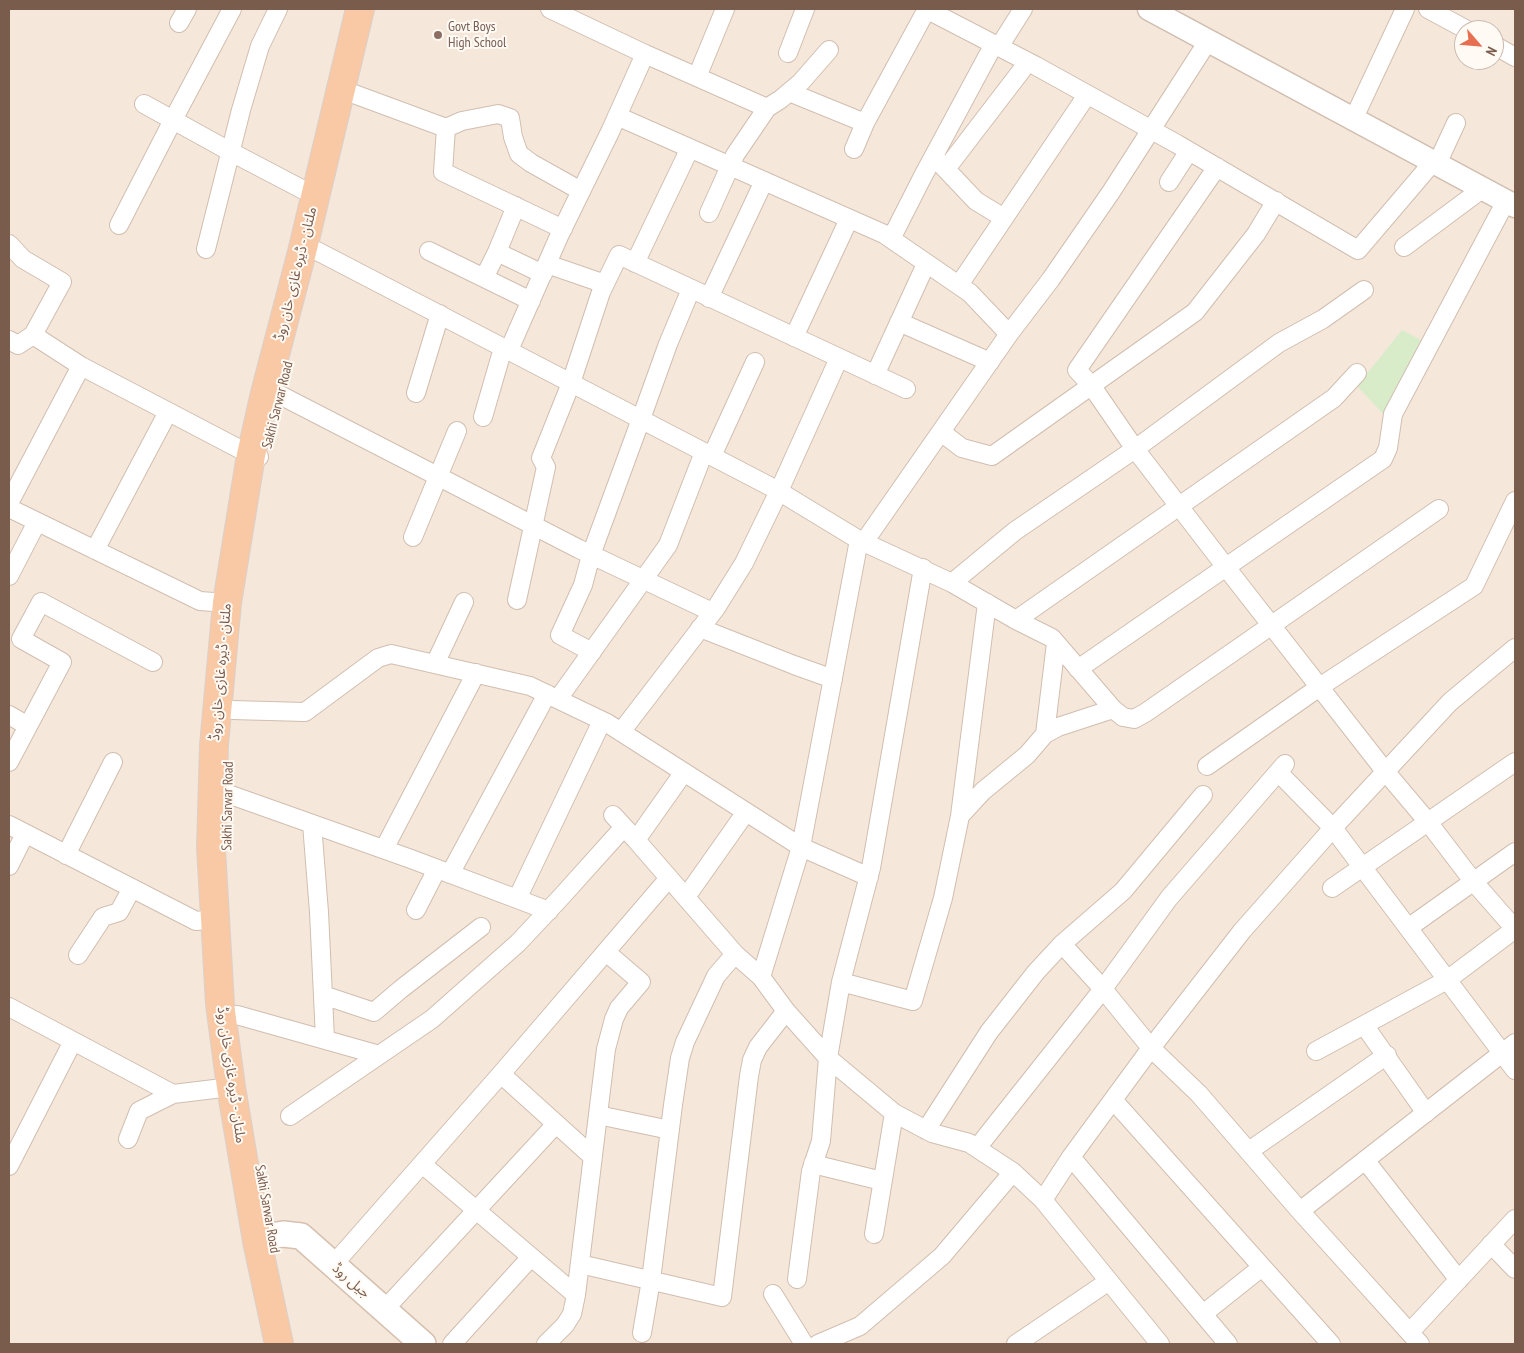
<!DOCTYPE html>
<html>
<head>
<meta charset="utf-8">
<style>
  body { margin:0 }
  #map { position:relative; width:1524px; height:1353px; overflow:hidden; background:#fdf6ec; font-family:"PT Sans Narrow",sans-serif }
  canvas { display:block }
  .frame { position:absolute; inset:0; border:10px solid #7a5c4d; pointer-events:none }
  .north { position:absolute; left:1454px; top:20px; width:50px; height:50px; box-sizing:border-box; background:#fffaf3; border:1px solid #cabbb1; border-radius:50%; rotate:117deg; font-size:14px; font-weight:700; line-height:20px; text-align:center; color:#7a5c4d }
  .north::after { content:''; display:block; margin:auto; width:18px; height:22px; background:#e76f51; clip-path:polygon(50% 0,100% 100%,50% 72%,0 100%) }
</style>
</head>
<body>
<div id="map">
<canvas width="1524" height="1353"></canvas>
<div class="frame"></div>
<div class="north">N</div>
</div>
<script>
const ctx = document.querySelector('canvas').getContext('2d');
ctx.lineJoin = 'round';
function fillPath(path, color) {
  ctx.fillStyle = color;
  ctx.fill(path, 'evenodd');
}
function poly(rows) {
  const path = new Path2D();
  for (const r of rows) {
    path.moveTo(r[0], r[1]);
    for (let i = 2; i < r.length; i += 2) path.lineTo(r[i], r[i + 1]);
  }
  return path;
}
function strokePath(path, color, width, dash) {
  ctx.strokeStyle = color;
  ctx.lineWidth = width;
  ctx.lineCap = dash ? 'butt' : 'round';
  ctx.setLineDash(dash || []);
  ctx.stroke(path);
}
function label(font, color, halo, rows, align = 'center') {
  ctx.font = font + ' "PT Sans Narrow","Noto Sans Arabic",sans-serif';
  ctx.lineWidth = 4;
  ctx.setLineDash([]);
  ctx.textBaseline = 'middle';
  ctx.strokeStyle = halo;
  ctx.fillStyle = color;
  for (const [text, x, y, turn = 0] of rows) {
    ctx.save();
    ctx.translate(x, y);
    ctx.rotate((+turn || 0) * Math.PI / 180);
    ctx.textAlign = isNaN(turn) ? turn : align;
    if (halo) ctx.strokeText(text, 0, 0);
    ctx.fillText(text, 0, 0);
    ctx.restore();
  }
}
const residential = poly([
  [9,9,1515,9,1515,1344,9,1344],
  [1464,30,1494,30,1494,60,1464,60]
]);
const green = poly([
  [1402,330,1425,342,1386,417,1357,386]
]);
const minor = poly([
  [550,9,645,54,767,108],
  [926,9,1036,66,1177,144,1358,250,1433,162],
  [1428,9,1467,30],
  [179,23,187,9],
  [1494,45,1515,57],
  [999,47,1023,9],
  [788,53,805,9],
  [697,77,725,9],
  [789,92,865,123],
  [354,94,446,128,462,121,498,114,510,118,513,137,519,154,531,163,581,191],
  [144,104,231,152,315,196],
  [617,116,884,234,970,293,1009,334],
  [1353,120,1405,9],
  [446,128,443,172,563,229],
  [854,149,865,123,927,9],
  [939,162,976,201,1004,218],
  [1437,164,1456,123],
  [1217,167,1077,370,1091,385,1135,449,1225,566,1385,771,1428,822,1473,881,1515,929],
  [946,169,1028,62],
  [1169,182,1189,151],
  [709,213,735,155,767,108,781,99,801,82,829,50],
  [119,225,173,120,232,9],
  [891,239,923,176,994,44],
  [9,244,23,259,62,282,33,335,81,366,251,455,259,457],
  [1404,247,1482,189],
  [206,249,241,110,260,46,278,9],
  [317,251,775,489,859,540,952,583,1016,620,1052,638,1113,709,1123,717,1134,719,1145,713,1439,509],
  [429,251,531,301],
  [497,252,543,274],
  [635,263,690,148],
  [547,264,605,284],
  [484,278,497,252,516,206],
  [959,285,1087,95],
  [709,298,764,181],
  [899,322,990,362],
  [794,337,849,219],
  [9,340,18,345,33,335],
  [509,350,560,234,610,132,645,54],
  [875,375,926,264],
  [416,393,440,314],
  [280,395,579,549,712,612],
  [483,417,503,348],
  [941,432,962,448,992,456,1195,312,1256,234,1276,201],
  [712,456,755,362],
  [9,503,81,366],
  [9,508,200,601,227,603],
  [413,537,457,431],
  [864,542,1009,334,1051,279,1111,192,1208,41],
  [95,550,168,412],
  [9,576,37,522],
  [952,583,1015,531,1135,449,1279,343,1323,319,1364,290],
  [517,600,546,467,541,458,571,383,601,292,619,255,906,389],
  [1016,620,1334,398,1357,373],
  [700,628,794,665,833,679],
  [592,652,560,635,583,585,591,555,641,419,668,344,691,289],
  [435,664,464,602],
  [1078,669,1383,459,1388,448,1393,414,1506,201],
  [558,699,668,545,704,452],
  [232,710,305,712,378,658,391,654,530,686,607,723,801,847,869,877],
  [9,715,28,726],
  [621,732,716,608,744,563,779,491,839,358],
  [1045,734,1056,643],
  [9,762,62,662,21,639,41,602,153,662],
  [1207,766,1321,686,1474,586,1515,501],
  [1278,772,1333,828,1515,1070],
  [228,794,411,859,549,911],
  [613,815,636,840,735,954,761,977,786,1011,828,1058,894,1113,932,1133,969,1143,1013,1172,1043,1200,1160,1344],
  [960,816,983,791,1027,755,1045,734,1058,727,1113,709],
  [312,824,319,912,325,1039],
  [9,825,196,921,215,919],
  [636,840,684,772],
  [384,849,476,673],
  [66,855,113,762],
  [9,866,25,834],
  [450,874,547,694],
  [1332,888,1515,762],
  [686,897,746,812],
  [517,899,602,721],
  [416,910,437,869],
  [1408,928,1515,852],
  [1062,944,1103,989,1151,1048,1199,1094,1300,1211,1420,1344],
  [78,955,103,917,119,912,132,888],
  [761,977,801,847,859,540],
  [841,982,913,1001,943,898,960,816,987,603],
  [323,995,374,1012,401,989,481,927],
  [9,1007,173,1094],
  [237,1015,379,1055],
  [1364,1025,1426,1113],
  [1316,1051,1447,980,1515,929],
  [501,1074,593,1157],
  [1114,1101,1331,1344],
  [598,1115,670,1130],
  [290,1116,432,1019,518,943,562,896,624,827],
  [926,1130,989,1032,1036,972,1062,944,1123,891,1203,795],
  [128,1139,139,1111,173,1094,231,1087],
  [977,1148,1103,989,1169,898,1285,764],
  [1249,1151,1387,1055],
  [1071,1157,1228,1344],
  [1365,1160,1459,1280],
  [422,1164,576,1295],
  [813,1164,882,1181],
  [9,1166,73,1041],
  [1043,1200,1071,1157,1151,1048,1242,931,1333,828,1450,702,1515,648],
  [1300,1211,1515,1043],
  [874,1234,894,1113],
  [1491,1244,1515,1269],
  [580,1264,722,1297,749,1076,752,1060,758,1047,786,1011],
  [333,1265,501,1074,669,878],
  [797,1279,811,1171,821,1141,828,1058,841,982,871,868,923,568],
  [773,1294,804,1344],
  [384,1310,556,1124],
  [1203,1314,1262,1267],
  [1410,1332,1515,1219],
  [642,1333,651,1280,673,1105,680,1058,685,1042,716,976,735,954],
  [452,1344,531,1257],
  [546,1344,565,1325,572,1314,576,1295,606,1049,614,1019,619,1008,641,982,606,952],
  [818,1344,860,1326,942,1256,1013,1172],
  [1016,1344,1109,1281]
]);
const tertiary = poly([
  [1149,9,1515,206]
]);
const secondary = poly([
  [271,1236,283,1234,301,1236,423,1344]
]);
const trunk = poly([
  [279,1344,257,1241,231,1087,220,1004,211,848,214,745,227,603,251,455,265,393,302,252,360,9]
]);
const markers = [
  [438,35,5,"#8d6e63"]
];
const educationNames = [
  ["Govt Boys",448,27],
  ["High School",448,43]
];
const streetNames = [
  ["ملتان - ڈیرہ غازی خان روڈ",296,274,-76],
  ["Sakhi Sarwar Road",278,405,-76],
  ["ملتان - ڈیرہ غازی خان روڈ",221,672,-85],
  ["Sakhi Sarwar Road",228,806,-89],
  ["ملتان - ڈیرہ غازی خان روڈ",231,1075,82],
  ["Sakhi Sarwar Road",267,1209,80],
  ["جیل روڈ",351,1281,41]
];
fillPath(residential, '#f5e8da');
fillPath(green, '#d8ecc9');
strokePath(minor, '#d1beb0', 20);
strokePath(tertiary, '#d1beb0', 25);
strokePath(secondary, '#d6c0b0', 28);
strokePath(trunk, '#dad1cd', 30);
strokePath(minor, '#fff', 18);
strokePath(tertiary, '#fff', 22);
strokePath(secondary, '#fff', 25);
strokePath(trunk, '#f9c8a4', 28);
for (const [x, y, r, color] of markers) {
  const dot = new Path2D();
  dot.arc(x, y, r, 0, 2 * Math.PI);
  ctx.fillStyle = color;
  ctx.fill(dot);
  strokePath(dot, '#fffaf3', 2);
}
label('14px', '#785e54', '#fffaf3', educationNames, 'left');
label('14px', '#7a5c4d', '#fffaf3', streetNames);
</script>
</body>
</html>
